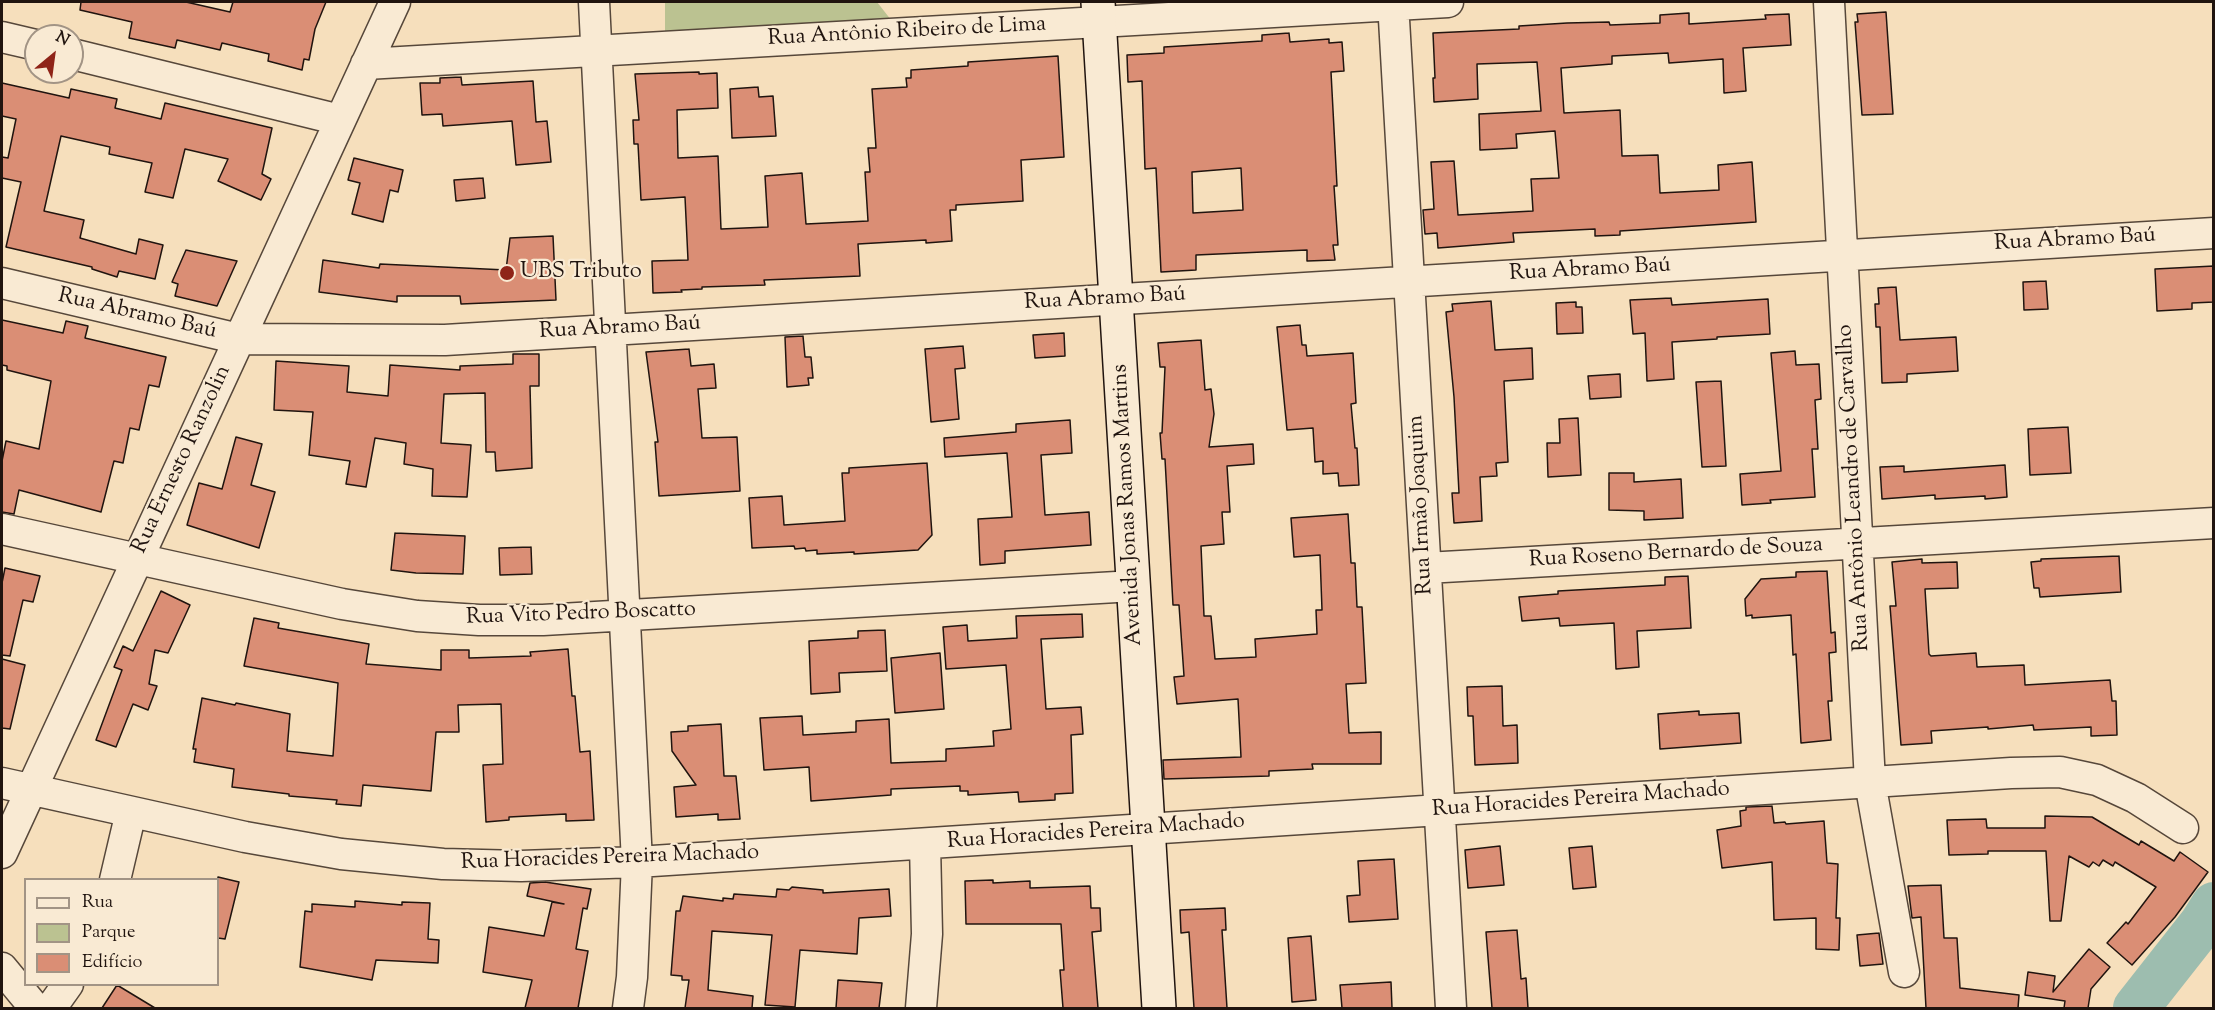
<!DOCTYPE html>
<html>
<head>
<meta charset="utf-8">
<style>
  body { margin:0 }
  #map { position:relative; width:2215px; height:1010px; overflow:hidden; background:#f6dfbc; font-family:"Sorts Mill Goudy",serif }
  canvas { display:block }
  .frame { position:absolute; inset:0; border:3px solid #20140f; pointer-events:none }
  .legend { position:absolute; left:24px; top:878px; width:195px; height:108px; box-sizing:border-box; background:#f9ead3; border:2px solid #a29485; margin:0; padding:8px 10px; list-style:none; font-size:18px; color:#20140f }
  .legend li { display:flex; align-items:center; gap:12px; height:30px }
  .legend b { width:30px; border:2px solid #a29485 }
  .north { position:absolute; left:24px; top:24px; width:60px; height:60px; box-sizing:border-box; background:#f9ead3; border:2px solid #a29485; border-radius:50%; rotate:29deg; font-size:16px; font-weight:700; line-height:24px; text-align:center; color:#20140f }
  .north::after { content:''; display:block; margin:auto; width:21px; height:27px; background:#8f2418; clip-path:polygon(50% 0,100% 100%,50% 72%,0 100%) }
</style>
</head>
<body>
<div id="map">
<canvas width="2215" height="1010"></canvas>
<div class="frame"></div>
<ul class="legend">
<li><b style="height:8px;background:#f9ead3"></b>Rua</li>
<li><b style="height:16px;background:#bbc291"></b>Parque</li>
<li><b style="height:16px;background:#da8e75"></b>Edifício</li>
</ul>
<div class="north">N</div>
</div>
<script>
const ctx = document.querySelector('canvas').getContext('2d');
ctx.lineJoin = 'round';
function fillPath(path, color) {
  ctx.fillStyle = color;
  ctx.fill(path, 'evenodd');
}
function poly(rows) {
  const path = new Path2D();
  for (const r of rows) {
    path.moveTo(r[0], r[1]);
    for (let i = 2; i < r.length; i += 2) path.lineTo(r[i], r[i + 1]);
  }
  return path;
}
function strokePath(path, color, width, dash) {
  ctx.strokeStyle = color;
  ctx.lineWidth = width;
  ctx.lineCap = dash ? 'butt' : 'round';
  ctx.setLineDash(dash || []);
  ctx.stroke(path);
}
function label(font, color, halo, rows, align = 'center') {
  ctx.font = font + ' "Sorts Mill Goudy",serif';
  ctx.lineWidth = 4.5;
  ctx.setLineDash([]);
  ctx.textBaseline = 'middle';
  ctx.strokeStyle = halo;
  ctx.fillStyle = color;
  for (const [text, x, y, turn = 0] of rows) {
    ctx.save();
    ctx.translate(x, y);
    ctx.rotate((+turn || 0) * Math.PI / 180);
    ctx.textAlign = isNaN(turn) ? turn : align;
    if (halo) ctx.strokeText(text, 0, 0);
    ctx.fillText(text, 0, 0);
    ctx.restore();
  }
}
const green = poly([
  [665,2,877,2,895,25,665,39]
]);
const river = poly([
  [2136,1008,2202,924,2214,905]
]);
const building = poly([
  [81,2,186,2,230,12,233,2,326,2,315,29,309,60,304,59,302,70,268,61,269,54,222,43,220,50,177,40,175,48,129,38,132,22,80,10,81,2],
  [1886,12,1893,114,1862,115,1855,22,1858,22,1857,14,1886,12],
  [1689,13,1689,24,1766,19,1765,15,1789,14,1791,45,1743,48,1746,91,1724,93,1723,59,1669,63,1668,53,1612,56,1612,64,1561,68,1564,113,1620,110,1622,156,1658,155,1660,193,1719,190,1718,165,1752,162,1756,222,1620,231,1620,235,1595,236,1595,229,1513,233,1514,242,1438,248,1437,233,1425,234,1423,210,1434,209,1431,162,1454,161,1458,215,1533,211,1531,179,1559,178,1555,131,1516,134,1517,148,1480,150,1479,114,1541,111,1537,62,1477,64,1478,99,1434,102,1433,78,1435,78,1433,33,1519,29,1519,26,1567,23,1609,22,1610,25,1660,23,1660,15,1689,13],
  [1289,33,1290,42,1329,39,1329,43,1342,42,1344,71,1331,72,1337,186,1334,186,1338,245,1333,245,1335,260,1307,261,1307,250,1196,255,1196,270,1161,272,1156,168,1145,169,1142,81,1128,82,1127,55,1164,53,1164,47,1262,41,1262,35,1289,33],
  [1241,168,1243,210,1193,213,1192,172,1241,168],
  [1058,56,1064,157,1021,160,1023,201,956,205,956,210,950,210,952,241,926,243,926,240,858,244,860,276,764,280,765,285,702,287,702,289,681,290,682,292,653,293,652,261,688,260,685,197,641,200,638,144,634,144,633,120,639,120,635,74,699,72,699,74,717,73,718,108,677,110,678,158,718,156,721,229,768,227,765,176,802,173,806,224,868,221,865,172,870,172,868,148,876,148,872,89,907,87,906,78,911,78,911,70,968,66,968,62,1058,56],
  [461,77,462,85,533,81,536,122,547,121,551,162,516,165,512,121,443,126,442,114,422,115,420,83,440,83,440,78,461,77],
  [2,83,69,98,71,89,117,99,115,108,161,119,165,103,272,128,262,174,271,179,261,200,218,181,228,159,185,149,173,198,145,192,152,163,109,154,110,147,61,136,44,211,84,220,80,238,136,254,139,239,163,245,155,279,119,271,117,277,92,269,92,267,6,247,21,182,2,178,2,157,8,158,16,119,2,116,2,83],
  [758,87,759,97,773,96,776,136,732,138,730,89,758,87],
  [354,158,403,170,398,192,390,190,383,222,352,214,360,183,348,180,354,158],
  [483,178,485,198,456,201,454,180,483,178],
  [553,236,556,300,461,304,460,296,397,296,397,302,319,292,323,260,379,268,380,264,506,270,510,238,553,236],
  [186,250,237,261,217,306,175,296,178,284,172,282,186,250],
  [2214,266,2214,302,2192,303,2192,309,2157,311,2155,269,2214,266],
  [2046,281,2048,309,2024,310,2023,282,2046,281],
  [1896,287,1900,340,1956,337,1958,371,1907,374,1907,382,1882,383,1880,327,1876,327,1875,304,1879,304,1878,288,1896,287],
  [1671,298,1672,305,1768,299,1770,334,1717,337,1717,339,1672,342,1674,379,1647,381,1645,333,1633,334,1630,300,1671,298],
  [1491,301,1495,350,1532,348,1533,379,1504,381,1508,462,1496,463,1497,476,1480,477,1482,521,1454,523,1452,493,1459,493,1454,397,1446,312,1453,311,1452,304,1491,301],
  [1576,302,1576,307,1582,307,1583,333,1557,334,1556,303,1576,302],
  [2,320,63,333,66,321,88,326,85,338,166,357,159,387,149,385,139,430,130,428,123,463,114,461,101,512,19,490,14,514,2,512,2,461,6,441,39,449,51,381,7,370,7,366,2,365,2,320],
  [1300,325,1302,345,1306,345,1307,356,1353,353,1356,403,1351,404,1355,448,1357,448,1359,485,1339,486,1338,473,1323,474,1323,461,1315,462,1313,428,1287,430,1277,327,1300,325],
  [1064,333,1065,356,1035,358,1033,335,1064,333],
  [803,336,805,357,811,357,813,378,808,378,809,385,787,387,785,337,803,336],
  [1201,340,1205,390,1211,389,1214,414,1209,447,1253,444,1254,464,1227,466,1230,512,1222,512,1224,544,1201,546,1204,616,1211,616,1215,659,1256,657,1255,639,1317,634,1316,610,1322,610,1320,555,1294,557,1291,518,1348,514,1351,563,1355,563,1357,607,1362,607,1366,683,1346,684,1349,733,1381,732,1381,764,1312,764,1313,769,1269,771,1269,776,1164,779,1163,760,1241,757,1238,699,1177,704,1174,677,1184,676,1179,605,1173,605,1165,459,1162,459,1160,433,1162,433,1165,367,1160,367,1158,343,1201,340],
  [963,346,965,368,955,369,959,419,931,422,925,349,963,346],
  [689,349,691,366,714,364,716,388,698,389,702,438,737,437,740,491,659,496,655,442,658,442,646,352,689,349],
  [1795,351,1796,365,1819,364,1821,399,1815,400,1818,449,1812,449,1815,497,1770,500,1771,503,1742,505,1740,474,1781,471,1771,353,1795,351],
  [513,354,539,354,539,386,530,386,532,468,496,471,495,452,486,452,485,393,444,394,441,443,471,445,467,497,432,496,433,469,404,464,406,443,375,438,366,487,346,484,350,461,309,455,313,412,274,410,276,361,349,366,347,392,388,396,390,365,460,370,460,366,513,364,513,354],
  [1620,374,1621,397,1590,399,1588,376,1620,374],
  [1721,381,1726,466,1702,467,1696,382,1721,381],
  [1578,418,1581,475,1548,477,1547,443,1560,443,1559,419,1578,418],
  [1070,420,1072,453,1041,455,1045,515,1089,512,1091,545,1005,551,1005,563,980,565,978,519,1012,517,1007,453,945,457,944,438,1016,432,1016,424,1070,420],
  [2068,427,2071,473,2030,475,2028,429,2068,427],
  [236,437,262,444,251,485,275,492,259,548,187,525,199,483,222,489,236,437],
  [927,463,932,535,918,550,854,554,854,552,817,554,817,550,806,551,805,548,795,549,794,546,752,548,749,498,782,496,784,525,845,521,842,473,849,473,849,468,927,463],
  [2005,465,2007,497,1985,499,1985,496,1935,499,1935,495,1882,499,1880,467,1904,466,1904,472,2005,465],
  [1609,473,1634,473,1634,482,1681,479,1683,518,1644,520,1644,511,1609,510,1609,473],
  [395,533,465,536,463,574,416,573,391,570,395,533],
  [531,547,532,574,500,575,499,548,531,547],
  [2119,556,2121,592,2040,597,2039,588,2034,588,2031,562,2041,561,2041,559,2119,556],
  [1922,559,1922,563,1957,562,1958,588,1925,589,1929,654,1931,656,1976,653,1977,667,2024,665,2025,685,2110,680,2112,701,2116,701,2117,735,2091,736,2091,727,2034,730,2033,725,1988,729,1988,727,1931,731,1932,743,1901,745,1890,606,1896,606,1892,562,1922,559],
  [5,568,40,576,33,602,23,600,10,656,2,655,2,583,5,568],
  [1827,571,1831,633,1835,632,1836,652,1829,653,1832,701,1828,701,1831,740,1801,743,1796,654,1793,655,1791,615,1752,618,1752,615,1746,616,1745,599,1761,579,1796,577,1796,572,1827,571],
  [1688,576,1691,628,1637,631,1639,667,1616,669,1614,623,1560,626,1559,618,1522,621,1519,597,1558,594,1558,591,1665,585,1665,577,1688,576],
  [161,591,190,605,168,653,155,650,149,684,157,686,148,710,133,704,116,747,96,740,122,670,114,667,123,646,133,651,161,591],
  [1082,614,1083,637,1041,639,1046,709,1081,707,1083,734,1071,735,1073,793,1055,794,1055,800,1019,802,1018,792,968,795,968,791,960,791,960,786,891,789,891,795,811,801,809,767,764,770,760,718,802,716,803,735,856,732,856,721,889,719,891,763,946,761,946,749,994,746,993,731,1011,729,1006,665,946,669,943,627,967,625,968,641,1017,638,1016,616,1082,614],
  [254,618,279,623,278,628,369,644,366,664,441,670,441,650,469,650,469,658,531,656,530,652,568,649,572,696,575,696,580,752,590,751,594,820,566,821,566,814,509,817,509,820,486,822,483,765,503,764,501,704,458,705,459,732,436,732,431,791,363,785,361,806,336,804,337,800,289,796,289,794,232,787,234,769,194,762,196,749,193,749,202,698,235,705,236,703,290,714,287,751,333,756,338,683,244,666,254,618],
  [885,630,887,671,839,673,840,692,811,694,809,641,858,638,858,631,885,630],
  [940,653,944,709,895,713,891,658,940,653],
  [2,659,25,665,10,729,2,728,2,659],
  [1502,686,1503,726,1517,725,1518,763,1475,765,1473,716,1468,716,1467,687,1502,686],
  [1699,711,1699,715,1739,713,1741,743,1660,749,1658,714,1699,711],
  [721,724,724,776,736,776,740,819,718,820,718,814,676,817,674,787,696,785,672,751,671,732,688,731,688,726,721,724],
  [1772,806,1774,823,1785,822,1786,824,1824,821,1827,863,1838,864,1836,918,1840,918,1839,950,1816,949,1816,918,1774,920,1772,862,1722,868,1717,830,1741,826,1740,811,1746,810,1746,807,1772,806],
  [2045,816,2092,817,2139,845,2141,841,2174,861,2180,852,2208,872,2175,917,2132,965,2107,943,2126,922,2128,924,2156,887,2115,862,2113,866,2103,860,2099,866,2093,862,2089,867,2069,856,2061,921,2050,921,2046,851,1988,851,1988,854,1949,855,1947,820,1986,819,1987,828,2045,828,2045,816],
  [1500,846,1504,885,1468,888,1465,850,1500,846],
  [1592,846,1596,887,1573,889,1569,848,1592,846],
  [1394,859,1398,919,1349,922,1347,896,1360,895,1358,861,1394,859],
  [218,877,239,882,225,939,218,938,218,877],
  [993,880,993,883,1030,881,1030,888,1090,886,1091,908,1100,908,1101,931,1092,932,1098,1008,1063,1008,1060,970,1064,970,1061,924,966,924,965,881,993,880],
  [545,882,591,889,587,909,583,908,576,949,588,951,578,1008,525,1008,532,980,483,972,489,927,544,936,552,902,564,904,527,896,530,883,545,882],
  [1941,885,1944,938,1957,938,1960,988,2019,995,2018,1008,1926,1008,1921,917,1912,918,1908,886,1941,885],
  [792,887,823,890,823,893,889,889,891,916,859,918,857,954,800,950,795,1007,765,1005,772,935,712,931,708,990,753,996,752,1008,685,1008,689,980,682,980,682,976,671,975,676,911,680,911,683,896,723,901,723,898,733,899,734,894,776,897,777,889,789,890,792,887],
  [355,901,402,905,402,902,430,903,428,939,439,940,438,963,376,960,372,980,300,967,305,911,312,912,312,904,355,907,355,901],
  [1225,908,1226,930,1222,930,1227,1008,1194,1008,1189,932,1181,933,1180,910,1225,908],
  [1517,930,1521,979,1526,978,1528,1008,1492,1008,1486,932,1517,930],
  [1879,933,1883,964,1860,966,1857,935,1879,933],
  [1311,936,1316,1000,1292,1002,1288,938,1311,936],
  [2089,949,2110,967,2091,989,2088,1008,2064,1008,2065,1001,2025,995,2028,972,2055,976,2053,992,2089,949],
  [838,980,882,983,879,1008,836,1008,838,980],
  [1391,982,1392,1008,1342,1008,1340,985,1391,982],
  [117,985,155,1008,102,1008,117,985]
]);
const street = poly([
  [594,2,637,862,632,977,628,1008],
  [1393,2,1451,1008],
  [1829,2,1870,782,1904,972],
  [2,37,36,45],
  [72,54,340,120],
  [366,64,1448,2],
  [2,283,239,339,445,340,2214,233],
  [2,529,342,604,417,616,479,620,543,620,1134,586],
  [1426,568,2214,523],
  [2,783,245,837,341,854,443,864,521,866,637,862,2011,773,2060,772,2097,780,2136,798,2183,828],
  [2,853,395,2],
  [115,880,131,812],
  [2,968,35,1008],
  [51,1008,68,984],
  [921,1008,927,934,925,844]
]);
const secondary = poly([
  [1098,2,1159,1008]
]);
const markers = [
  [507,273,8,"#8f2418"]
];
const streetNames = [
  ["Rua Antônio Ribeiro de Lima",907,33,-3],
  ["Rua Abramo Baú",2075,241,-3],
  ["Rua Abramo Baú",1590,271,-3],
  ["Rua Abramo Baú",1105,300,-3],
  ["Rua Abramo Baú",137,315,13],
  ["Rua Abramo Baú",620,329,-3],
  ["Rua Ernesto Ranzolin",183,460,-65],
  ["Rua Antônio Leandro de Carvalho",1855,488,-93],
  ["Avenida Jonas Ramos Martins",1129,505,-93],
  ["Rua Irmão Joaquim",1422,505,-93],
  ["Rua Roseno Bernardo de Souza",1676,554,-3],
  ["Rua Vito Pedro Boscatto",581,615,-2],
  ["Rua Horacides Pereira Machado",1581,801,-4],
  ["Rua Horacides Pereira Machado",1096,833,-4],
  ["Rua Horacides Pereira Machado",610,859,-2]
];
const poiNames = [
  ["UBS Tributo",520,273]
];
fillPath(green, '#bbc291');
strokePath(river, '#9dbdaf', 46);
fillPath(building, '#da8e75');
strokePath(building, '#20140f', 1.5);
strokePath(street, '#56473a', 33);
strokePath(secondary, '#20140f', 36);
strokePath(street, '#f9ead3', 30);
strokePath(secondary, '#f9ead3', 33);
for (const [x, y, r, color] of markers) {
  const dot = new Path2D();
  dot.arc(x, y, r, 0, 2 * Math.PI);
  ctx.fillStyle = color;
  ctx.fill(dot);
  strokePath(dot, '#f9ead3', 2);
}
label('22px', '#20140f', '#f9ead3', streetNames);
label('22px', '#20140f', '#f9ead3', poiNames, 'left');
</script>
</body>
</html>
